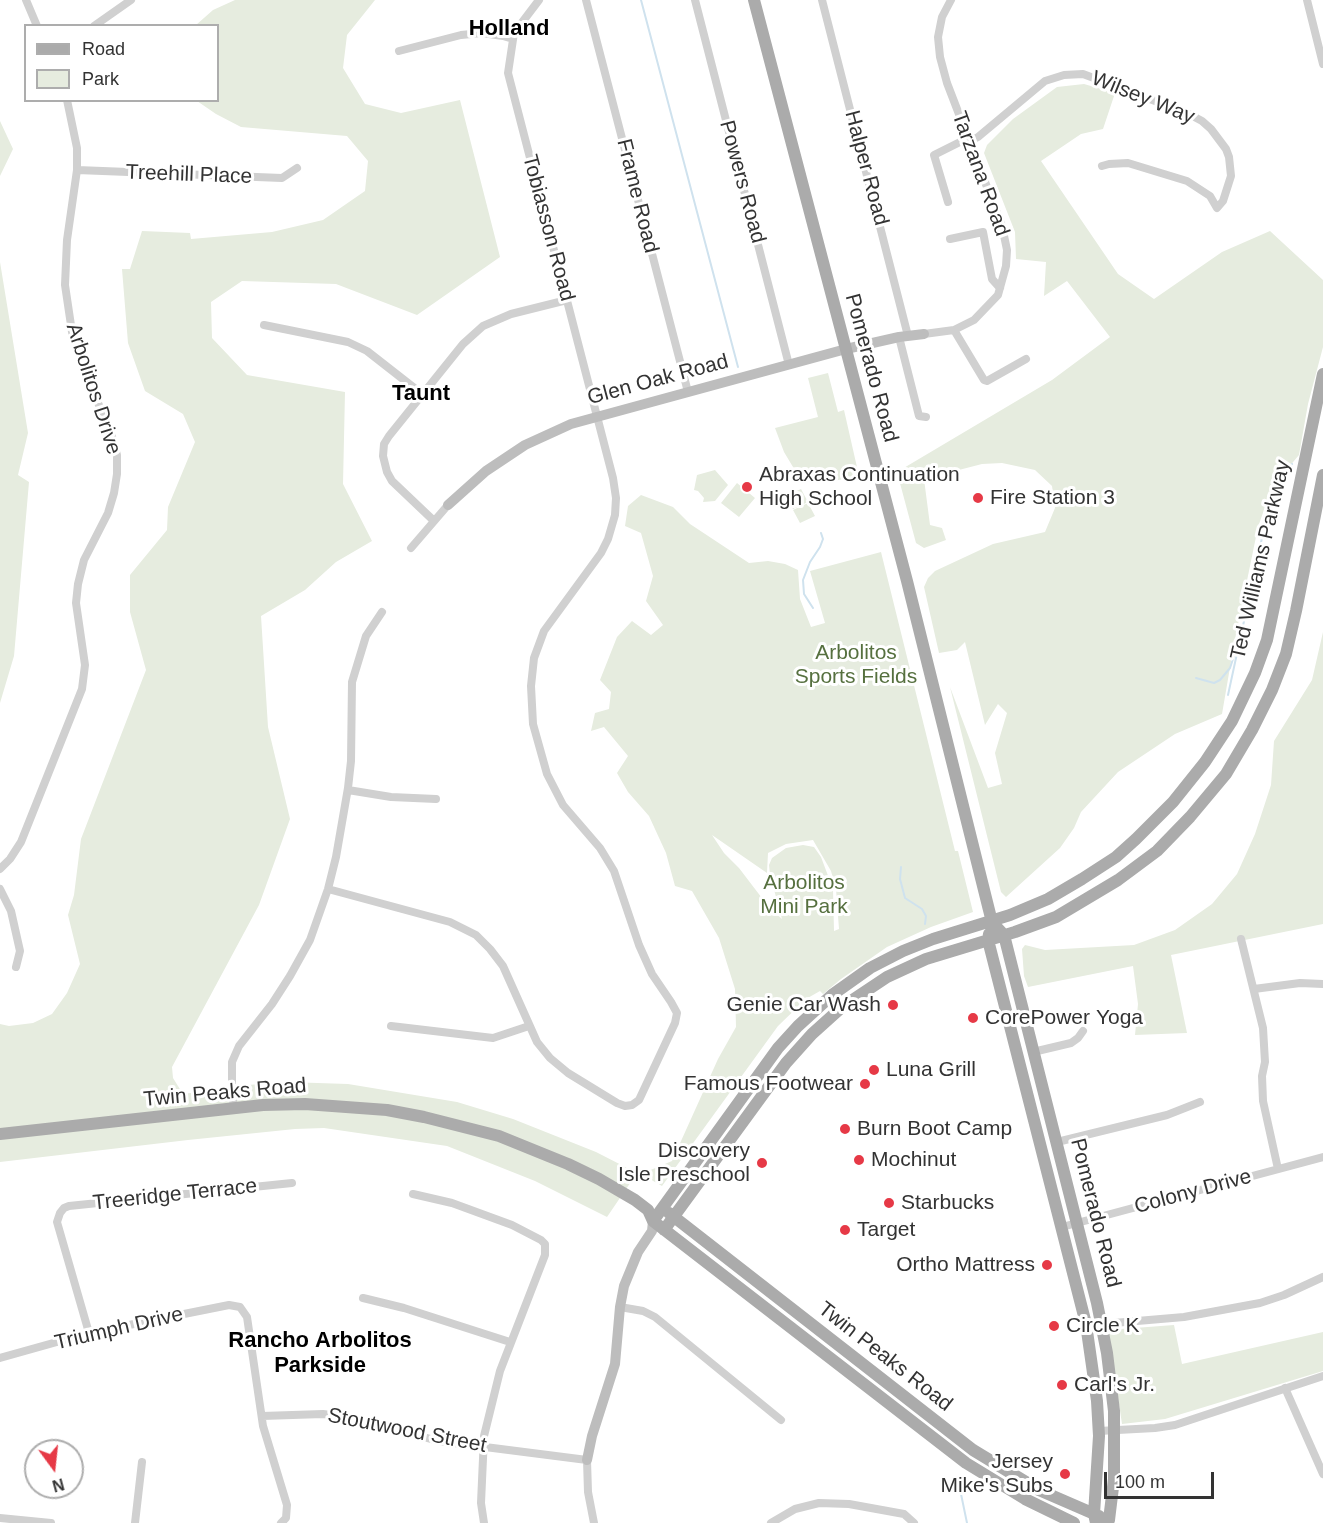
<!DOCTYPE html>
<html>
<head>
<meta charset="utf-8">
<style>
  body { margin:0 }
  #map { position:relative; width:1323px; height:1523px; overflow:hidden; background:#fff; font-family:Arial,sans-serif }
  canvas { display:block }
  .legend { position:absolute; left:24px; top:24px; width:195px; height:78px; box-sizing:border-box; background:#fff; border:2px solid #adadad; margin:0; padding:8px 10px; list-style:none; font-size:18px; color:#333 }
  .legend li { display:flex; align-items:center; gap:12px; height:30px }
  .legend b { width:30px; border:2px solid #adadad }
  .north { position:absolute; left:24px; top:1439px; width:60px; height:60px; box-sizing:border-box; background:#fff; border:2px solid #adadad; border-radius:50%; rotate:165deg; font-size:16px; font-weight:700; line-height:24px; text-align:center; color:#333 }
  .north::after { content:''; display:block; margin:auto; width:21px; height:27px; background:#e63946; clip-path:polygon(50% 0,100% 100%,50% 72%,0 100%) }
  .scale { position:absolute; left:1104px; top:1472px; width:110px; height:27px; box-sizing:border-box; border:3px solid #333; border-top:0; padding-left:8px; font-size:18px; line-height:21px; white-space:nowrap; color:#333; -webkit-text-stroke:4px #fff; paint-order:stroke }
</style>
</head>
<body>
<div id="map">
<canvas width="1323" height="1523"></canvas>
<ul class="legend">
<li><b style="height:8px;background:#ababab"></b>Road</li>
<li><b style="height:16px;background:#e6ecdf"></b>Park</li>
</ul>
<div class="north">N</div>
<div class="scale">100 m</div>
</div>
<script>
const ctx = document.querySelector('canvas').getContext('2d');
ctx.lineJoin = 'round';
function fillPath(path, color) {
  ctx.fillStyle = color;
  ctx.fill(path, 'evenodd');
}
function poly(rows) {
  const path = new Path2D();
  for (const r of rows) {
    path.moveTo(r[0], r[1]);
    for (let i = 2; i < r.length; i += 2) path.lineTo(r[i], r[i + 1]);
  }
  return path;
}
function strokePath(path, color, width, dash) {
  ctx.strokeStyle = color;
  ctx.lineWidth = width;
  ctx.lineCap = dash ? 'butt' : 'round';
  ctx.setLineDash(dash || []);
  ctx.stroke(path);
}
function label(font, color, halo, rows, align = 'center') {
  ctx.font = font + ' Arial,sans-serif';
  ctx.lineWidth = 6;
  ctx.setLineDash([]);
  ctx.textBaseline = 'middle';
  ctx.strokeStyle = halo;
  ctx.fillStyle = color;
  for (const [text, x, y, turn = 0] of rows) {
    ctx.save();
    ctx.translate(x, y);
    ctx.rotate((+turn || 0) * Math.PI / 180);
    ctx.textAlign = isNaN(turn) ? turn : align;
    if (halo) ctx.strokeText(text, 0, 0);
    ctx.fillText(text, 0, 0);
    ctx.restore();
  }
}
const green = poly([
  [235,0,375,0,347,35,343,68,365,104,401,113,460,100,500,257,417,315,336,284,242,281,211,302,212,338,247,375,345,392,343,484,372,541,336,562,305,590,261,616,268,727,290,819,259,905,172,1067,173,1078,183,1094,248,1085,287,1082,348,1084,457,1102,513,1119,596,1152,637,1173,607,1217,535,1181,447,1146,324,1128,295,1129,188,1140,0,1162,0,1024,9,1026,33,1023,52,1014,67,993,80,964,68,915,74,895,81,839,146,670,130,612,130,575,167,530,168,507,195,442,183,414,145,391,128,343,122,269,130,269,142,231,190,233,191,239,272,232,323,220,365,191,368,161,347,136,241,127,216,114,197,101,218,100,218,26,196,25,213,10],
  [1084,84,1115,93,1103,129,1081,134,1041,161,1118,274,1154,299,1222,252,1270,231,1323,280,1323,347,1308,404,1299,455,1272,487,1258,527,1234,644,1222,714,1175,734,1118,772,1081,812,1074,828,1060,848,1006,897,1001,892,950,687,988,788,1002,784,995,753,1007,713,998,704,985,725,965,642,957,650,939,653,924,587,928,578,935,571,993,544,1045,532,1055,508,1052,486,1035,470,1002,463,982,464,924,479,930,525,942,528,946,540,924,548,916,543,897,472,1052,380,1110,337,1067,281,1044,296,1046,262,1016,259,1015,232,984,153,987,145,1013,119,1057,87],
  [0,121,13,149,0,176],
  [0,262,28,433,18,475,29,482,14,656,0,703],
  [828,373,838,412,844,410,859,476,828,482,806,479,796,472,784,452,775,428,818,417,808,378],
  [715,470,728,485,715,501,703,502,704,498,698,491,694,490,697,475],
  [737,483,755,498,739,517,721,503],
  [801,489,808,502,793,509,786,496],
  [641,495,673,507,690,524,749,563,768,561,785,564,798,570,800,599,811,627,825,623,810,571,881,552,955,851,958,851,973,912,931,927,887,947,841,979,823,994,820,991,806,999,778,1026,662,1186,641,1174,672,1161,718,1059,736,1027,735,989,719,938,692,891,675,886,666,853,649,816,628,792,617,773,628,756,604,727,591,731,595,713,609,709,611,692,600,680,617,637,632,621,651,635,663,625,646,601,653,576,641,533,625,526,628,506],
  [712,835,767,873,768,853,786,844,813,840,831,871,836,889,839,929,834,931,833,889,821,857,814,847,803,845,786,848,772,858,769,865,770,875,782,919,768,906,739,868,724,853],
  [808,503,815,516,800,523,793,510],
  [1323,632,1323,924,1171,955,1187,1033,1135,1035,1138,1004,1133,966,1028,987,1024,976,1022,949,1025,945,1045,950,1134,945,1175,930,1212,904,1237,874,1255,834,1271,785,1274,741,1312,680],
  [1174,1325,1182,1364,1323,1332,1323,1371,1165,1419,1122,1424,1108,1330]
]);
const stream = poly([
  [641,0,738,367],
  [813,608,804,594,803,580,810,562,820,547,823,539,821,533],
  [1196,678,1214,683,1220,680,1230,668,1234,656],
  [1228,695,1265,524,1272,504,1292,464],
  [901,867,900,879,905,898,922,909,926,916,925,924],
  [961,1494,967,1523]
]);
const street = poly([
  [26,0,37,26],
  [586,0,688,392],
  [695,0,789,365],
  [822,0,908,336],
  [1307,0,1323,64],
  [94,26,131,0],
  [399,51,461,35,482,33,503,36,513,39],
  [77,170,282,178,297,168],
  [948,202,934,155,960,142,970,141,978,137,1045,81,1064,75,1083,74,1187,113,1202,121,1211,129,1226,149,1229,157,1231,176,1223,201,1217,208,1210,196,1187,181,1128,163,1109,164,1102,166],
  [950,239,983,232,992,279,1000,288],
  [264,325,348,342,367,351,422,394],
  [954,330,984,380,987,381,1026,359],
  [924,334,954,330,974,320,998,295,1006,266,1007,250,1002,226,947,83,940,57,938,37,942,17,951,0],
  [899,337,919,416,926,417],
  [433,520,392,481,387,472,383,456,384,444,389,436,463,344,483,326,511,314,567,300],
  [411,548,448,505],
  [348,790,391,797,436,799],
  [0,869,10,859,21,842,82,689,85,665,76,603,78,584,84,560,108,513,114,493,117,474,117,455,111,433,86,375,72,332,65,285,67,240,77,170,77,148,67,100],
  [0,889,11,911,20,951,16,967],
  [328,889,450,922,476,935,490,949,503,966,537,1042,550,1058,568,1073,617,1103,625,1106,632,1105,639,1100,675,1023,677,1013,671,1002,652,974,639,945,614,871,600,848,563,805,547,774,533,724,531,686,534,658,544,631,601,553,608,539,615,515,616,498,613,478,508,73,514,33,539,0],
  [1241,939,1263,1028,1265,1062,1262,1076,1263,1101,1278,1169],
  [1254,989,1300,983,1323,984],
  [391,1026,493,1038,529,1026],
  [1033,1052,1071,1043,1078,1038,1083,1031],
  [234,1108,232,1094,232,1062,239,1046,272,1004,290,976,310,940,328,889,336,857,348,788,351,761,352,682,366,636,382,612],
  [1057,1142,1167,1115,1200,1102],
  [413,1194,452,1203,512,1225,541,1240,545,1244,545,1255,500,1371,484,1436,481,1503,484,1523],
  [1062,1227,1323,1157],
  [363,1298,404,1308,510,1342],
  [620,1307,643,1311,655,1317,781,1420],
  [1102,1324,1184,1317,1260,1303,1284,1295,1323,1277],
  [89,1333,57,1222,60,1213,64,1208,69,1206,292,1183],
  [0,1358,89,1333,229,1305,240,1307,247,1317,263,1426,287,1505,286,1518,281,1523],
  [1285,1388,1323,1474],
  [262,1416,323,1414,354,1418,438,1441,587,1460,588,1492,594,1523],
  [1099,1431,1155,1428,1175,1425,1323,1376],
  [0,1518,51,1523],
  [135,1523,142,1462],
  [771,1523,795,1509,819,1503,849,1504,904,1514,914,1523]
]);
const secondary = poly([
  [448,505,486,471,525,445,571,424,846,349,899,337,924,334],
  [587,1460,592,1436,615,1364,620,1307,624,1286,638,1252,652,1231,653,1221]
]);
const primary = poly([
  [754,0,907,581,989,910,992,922,1004,935,1097,1303,1107,1353,1114,1411,1114,1479,1109,1520,1107,1523],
  [989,934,988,940,1086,1324,1097,1401,1099,1436,1094,1514,1096,1523],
  [0,1134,263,1105,305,1104,387,1110,424,1117,499,1136,568,1164,599,1179,635,1200,648,1210,653,1221,966,1463,1025,1499,1074,1523],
  [669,1213,973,1450,1039,1490,1099,1516],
  [653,1221,778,1048,798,1026,832,995,870,968,903,951,933,939,1010,915,1048,899,1082,879,1116,857,1136,839,1173,802,1205,762,1232,721,1255,673,1267,640,1323,374],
  [664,1230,786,1063,812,1034,842,1007,887,977,926,959,1015,932,1056,917,1118,880,1157,851,1190,817,1226,774,1252,730,1272,690,1286,654,1296,611,1323,475]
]);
const markers = [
  [747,487,6,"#e63946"],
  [978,498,6,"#e63946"],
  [893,1005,6,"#e63946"],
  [973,1018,6,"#e63946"],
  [874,1070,6,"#e63946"],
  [865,1084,6,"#e63946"],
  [845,1129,6,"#e63946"],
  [859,1160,6,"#e63946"],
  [762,1163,6,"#e63946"],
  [889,1203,6,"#e63946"],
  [845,1230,6,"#e63946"],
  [1047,1265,6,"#e63946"],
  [1054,1326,6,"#e63946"],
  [1062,1385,6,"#e63946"],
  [1065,1474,6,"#e63946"]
];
const streetNames = [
  ["Wilsey Way",1143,98,22],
  ["Halper Road",866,168,75],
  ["Tarzana Road",980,174,70],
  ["Treehill Place",189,175,2],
  ["Powers Road",742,182,75],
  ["Frame Road",637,196,76],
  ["Tobiasson Road",548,228,75],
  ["Pomerado Road",871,368,75],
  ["Glen Oak Road",658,380,-15],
  ["Arbolitos Drive",93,389,72],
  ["Ted Williams Parkway",1261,560,-77],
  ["Twin Peaks Road",225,1093,-5],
  ["Colony Drive",1193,1192,-15],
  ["Treeridge Terrace",175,1195,-6],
  ["Pomerado Road",1095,1213,76],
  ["Triumph Drive",119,1329,-13],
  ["Twin Peaks Road",885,1357,38],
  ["Stoutwood Street",407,1431,11]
];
const poiNames = [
  ["Abraxas Continuation",759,475],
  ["High School",759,499],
  ["Fire Station 3",990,498],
  ["Genie Car Wash",881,1005,"right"],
  ["CorePower Yoga",985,1018],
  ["Luna Grill",886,1070],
  ["Famous Footwear",853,1084,"right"],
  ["Burn Boot Camp",857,1129],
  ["Discovery",750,1151,"right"],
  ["Isle Preschool",750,1175,"right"],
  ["Mochinut",871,1160],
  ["Starbucks",901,1203],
  ["Target",857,1230],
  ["Ortho Mattress",1035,1265,"right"],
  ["Circle K",1066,1326],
  ["Carl's Jr.",1074,1385],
  ["Jersey",1053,1462,"right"],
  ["Mike's Subs",1053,1486,"right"]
];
const parkNames = [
  ["Arbolitos",856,653],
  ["Sports Fields",856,677],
  ["Arbolitos",804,883],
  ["Mini Park",804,907]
];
const neighbourhoodNames = [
  ["Holland",509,29],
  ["Taunt",421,394],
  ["Rancho Arbolitos",320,1341],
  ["Parkside",320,1366]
];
fillPath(green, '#e6ecdf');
strokePath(stream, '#cfe2ee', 2);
strokePath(street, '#d0d0d0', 8);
strokePath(secondary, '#bdbdbd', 10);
strokePath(primary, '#ababab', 12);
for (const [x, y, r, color] of markers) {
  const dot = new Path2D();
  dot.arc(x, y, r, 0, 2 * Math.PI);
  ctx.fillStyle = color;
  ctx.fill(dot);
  strokePath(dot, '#fff', 2);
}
label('21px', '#333', '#fff', streetNames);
label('21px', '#333', '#fff', poiNames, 'left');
label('21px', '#56703f', '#fff', parkNames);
label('bold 22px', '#000', '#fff', neighbourhoodNames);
</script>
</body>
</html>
